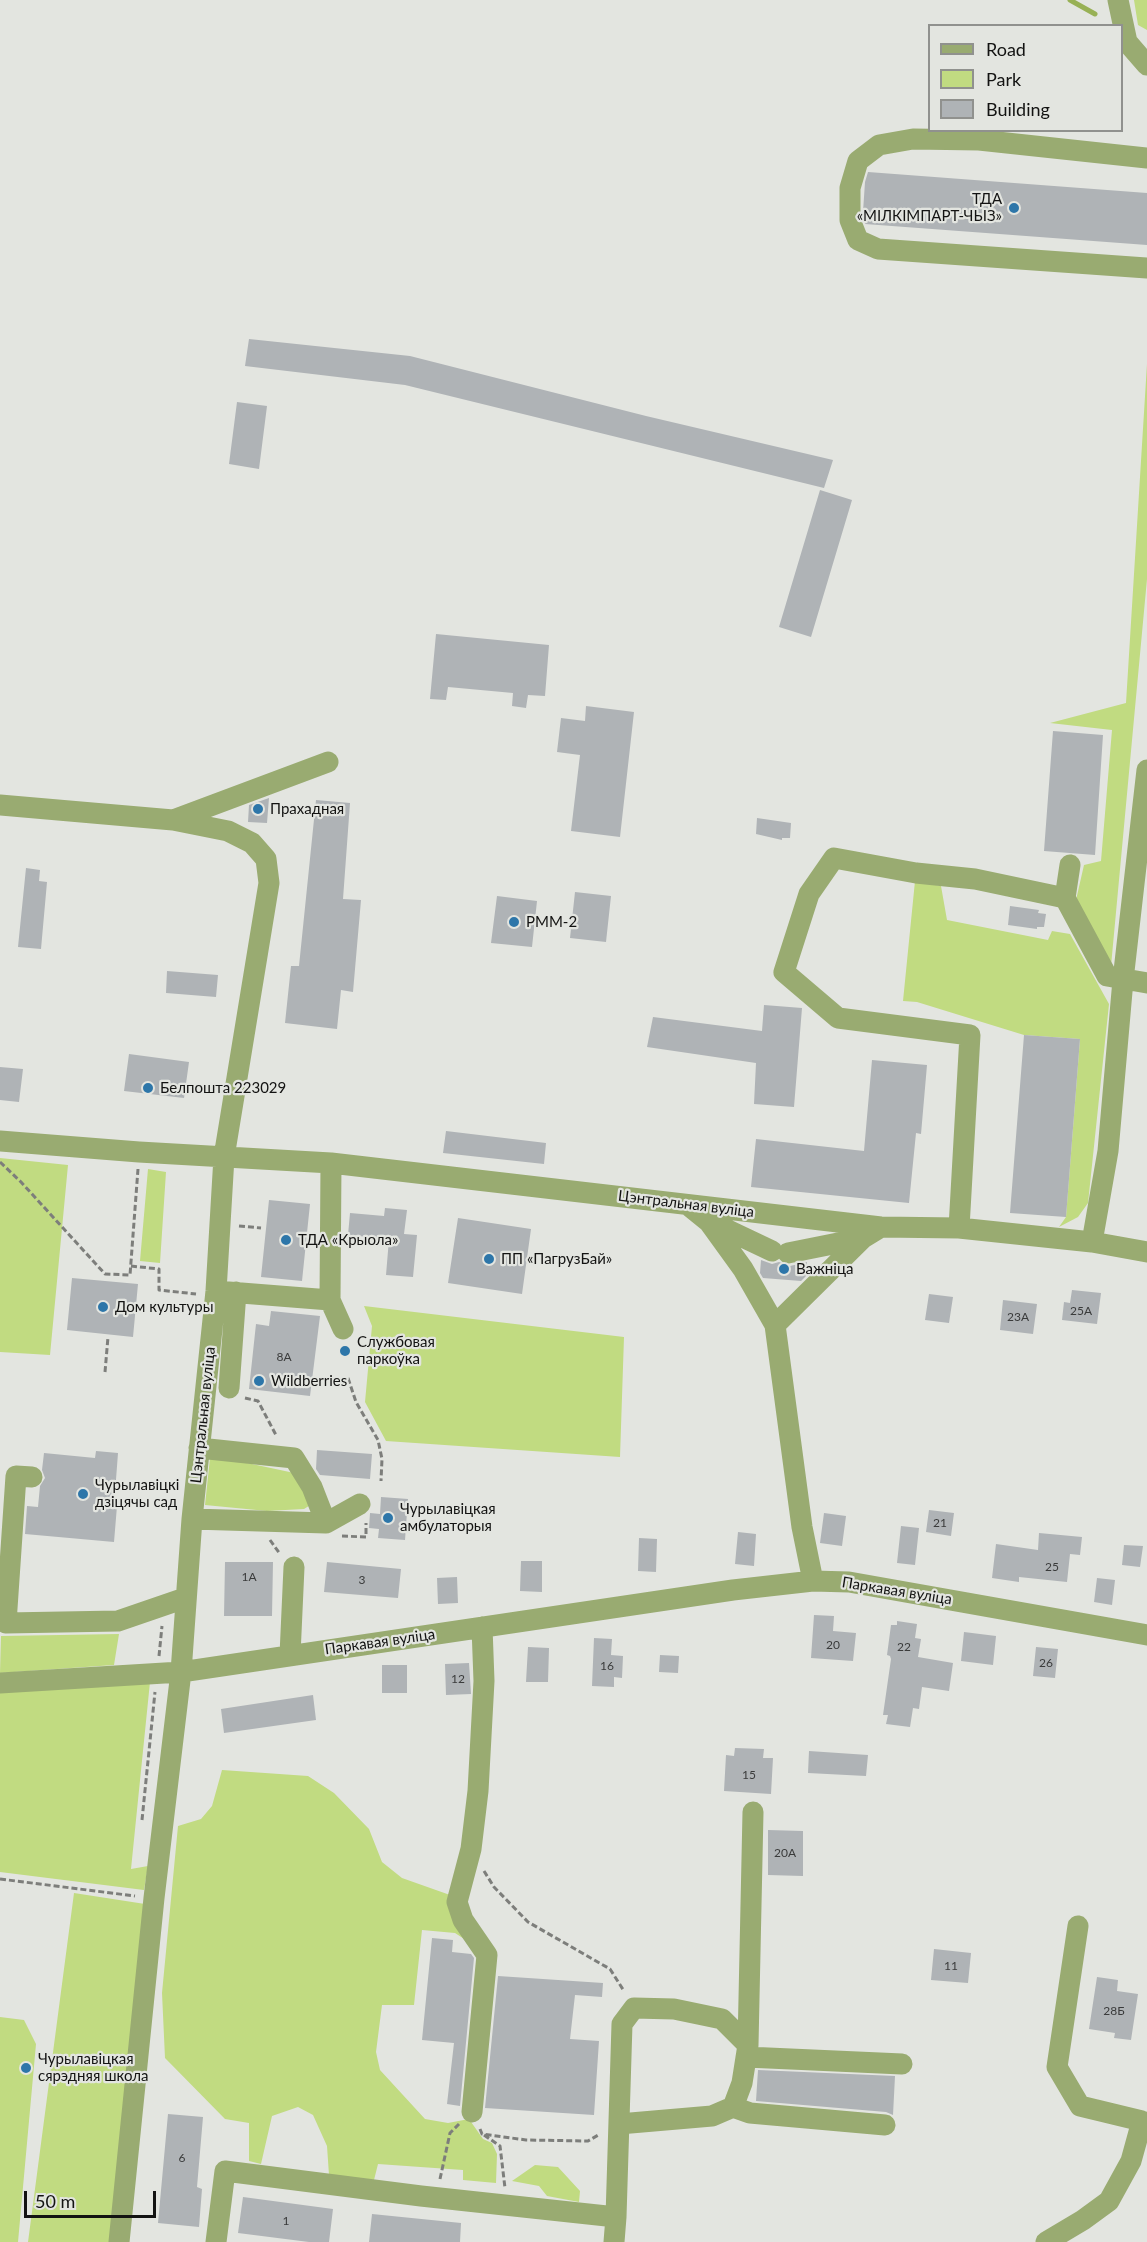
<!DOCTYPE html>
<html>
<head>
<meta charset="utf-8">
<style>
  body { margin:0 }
  #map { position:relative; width:1147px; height:2242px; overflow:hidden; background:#e3e5e0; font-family:Lato,sans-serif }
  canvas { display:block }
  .legend { position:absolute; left:928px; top:24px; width:195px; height:108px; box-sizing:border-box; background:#e3e5e0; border:2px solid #90918e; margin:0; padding:8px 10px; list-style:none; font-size:18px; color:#131312 }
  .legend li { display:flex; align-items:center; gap:12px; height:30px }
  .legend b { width:30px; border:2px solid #90918e }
  .scale { position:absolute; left:24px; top:2191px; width:132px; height:27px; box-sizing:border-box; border:3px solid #131312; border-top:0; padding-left:8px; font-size:18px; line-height:21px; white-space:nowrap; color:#131312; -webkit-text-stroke:4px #e3e5e0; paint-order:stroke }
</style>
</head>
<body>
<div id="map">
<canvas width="1147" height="2242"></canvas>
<ul class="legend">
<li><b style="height:8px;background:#99ab71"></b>Road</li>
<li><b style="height:16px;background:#c1db81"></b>Park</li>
<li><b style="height:16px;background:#afb3b6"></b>Building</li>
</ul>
<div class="scale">50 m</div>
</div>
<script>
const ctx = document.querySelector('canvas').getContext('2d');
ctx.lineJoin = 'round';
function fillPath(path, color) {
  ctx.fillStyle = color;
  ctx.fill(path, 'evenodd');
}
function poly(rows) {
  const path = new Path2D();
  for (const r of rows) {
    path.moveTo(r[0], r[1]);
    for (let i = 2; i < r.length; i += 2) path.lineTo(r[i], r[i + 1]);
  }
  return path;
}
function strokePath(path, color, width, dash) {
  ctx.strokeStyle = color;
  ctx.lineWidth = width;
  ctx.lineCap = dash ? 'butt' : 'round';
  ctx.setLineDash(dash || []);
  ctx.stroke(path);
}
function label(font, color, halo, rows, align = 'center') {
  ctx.font = font + ' Lato,sans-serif';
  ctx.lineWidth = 4.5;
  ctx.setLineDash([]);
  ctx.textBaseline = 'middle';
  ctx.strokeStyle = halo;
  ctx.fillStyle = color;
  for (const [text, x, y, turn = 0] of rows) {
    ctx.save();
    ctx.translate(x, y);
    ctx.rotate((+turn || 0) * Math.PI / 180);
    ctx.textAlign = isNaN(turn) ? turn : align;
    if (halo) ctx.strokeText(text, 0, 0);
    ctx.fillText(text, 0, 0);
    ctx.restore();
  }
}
const green = poly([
  [1134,0,1147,0,1147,30,1138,25],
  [1147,364,1147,579,1111,966,1076,900,1084,865,1101,861,1112,730,1050,723,1126,703],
  [915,881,941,886,947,920,1048,940,1052,931,1070,934,1109,1004,1088,1203,1078,1217,1059,1227,1066,1217,1080,1039,1024,1035,917,1002,903,1001],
  [0,1158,68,1165,50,1355,0,1352],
  [148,1169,166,1172,160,1263,140,1261],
  [364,1306,624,1337,620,1457,386,1441,365,1402,372,1326],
  [219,1457,299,1474,312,1504,304,1509,267,1511,205,1505,210,1458],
  [119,1634,114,1665,0,1673,1,1636],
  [150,1682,131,1869,148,1866,144,1890,0,1872,0,1689],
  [222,1770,308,1776,334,1793,369,1829,382,1862,402,1878,450,1895,478,1948,455,1933,422,1930,414,2005,382,2005,376,2052,380,2070,425,2119,448,2123,469,2119,483,2139,492,2143,497,2154,496,2183,463,2180,463,2170,378,2164,374,2180,329,2175,327,2146,313,2115,298,2107,272,2116,261,2164,249,2161,249,2123,225,2119,165,2058,162,1993,178,1826,201,1819,212,1806],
  [74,1893,145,1904,110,2242,28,2242],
  [0,2017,24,2020,36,2044,18,2242,0,2242],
  [535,2165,558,2167,580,2191,579,2202,547,2196,539,2186,512,2181]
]);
const stream = poly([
  [1070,0,1095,14]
]);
const building = poly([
  [868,172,1147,193,1147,245,865,224,863,212,865,182],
  [249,339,410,356,646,416,833,460,824,488,405,385,245,366],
  [237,402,267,406,259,469,229,464],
  [820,490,852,500,811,637,779,627],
  [436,634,549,645,545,696,528,695,526,708,512,706,513,693,448,687,446,700,430,699],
  [586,706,634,712,620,837,571,831,580,755,557,752,561,718,585,721],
  [1053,731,1103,735,1095,855,1044,851],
  [269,798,267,823,248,822,249,805],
  [316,800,350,803,343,899,361,900,353,992,341,990,337,1029,285,1023,291,966,299,966],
  [757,818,791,823,790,838,782,838,782,840,756,834],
  [26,868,40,870,39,881,47,882,41,949,18,947],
  [575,892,611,896,606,942,570,938],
  [497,896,537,901,532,947,491,943],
  [1010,906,1039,910,1038,913,1046,914,1044,927,1037,927,1037,929,1008,925],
  [167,971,218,975,216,997,166,993],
  [764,1005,802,1008,794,1107,754,1104,756,1063,647,1047,653,1017,762,1031],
  [1024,1035,1080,1039,1066,1217,1010,1213],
  [129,1054,189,1062,184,1098,124,1091],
  [872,1060,927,1065,921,1134,916,1133,909,1203,751,1187,756,1139,864,1151],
  [0,1067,23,1069,19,1102,0,1100],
  [446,1131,546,1143,544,1164,443,1153],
  [269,1200,310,1204,302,1281,261,1277],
  [385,1208,407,1210,404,1234,417,1235,413,1277,386,1275,389,1239,348,1235,350,1213,384,1216],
  [458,1218,531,1229,522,1294,448,1283],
  [761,1260,772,1264,779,1262,790,1266,807,1262,806,1276,801,1281,763,1278,760,1273],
  [72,1278,138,1284,133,1337,67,1330],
  [1072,1290,1101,1293,1097,1324,1062,1320,1064,1302,1070,1303],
  [929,1294,953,1297,949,1323,925,1320],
  [1003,1300,1037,1304,1033,1334,1000,1330],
  [271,1311,320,1316,310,1396,249,1389,256,1324,269,1326],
  [317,1450,372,1454,370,1479,320,1475,316,1469],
  [96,1451,118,1453,114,1506,117,1506,114,1542,25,1534,27,1506,38,1507,40,1486,45,1478,42,1470,44,1453,95,1458],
  [381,1497,408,1499,405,1540,378,1538,379,1529,369,1528,370,1513,380,1514],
  [929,1510,954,1513,951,1536,926,1532],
  [824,1513,846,1516,842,1546,820,1543],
  [901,1526,919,1528,915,1565,897,1563],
  [738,1532,756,1534,754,1566,735,1564],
  [1039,1533,1082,1537,1080,1555,1070,1554,1067,1582,1019,1577,1019,1582,992,1578,996,1544,1038,1550],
  [639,1538,657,1539,656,1572,638,1571],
  [1124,1545,1143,1546,1140,1567,1122,1565],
  [521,1561,542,1561,542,1592,520,1591],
  [225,1562,273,1562,272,1616,224,1616],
  [327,1562,401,1569,398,1598,324,1592],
  [457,1577,458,1603,438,1604,437,1578],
  [1097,1578,1115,1580,1112,1605,1094,1602],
  [814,1615,834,1616,833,1631,856,1633,853,1661,811,1658],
  [897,1621,917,1624,915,1638,921,1639,918,1657,953,1663,949,1691,922,1687,919,1709,913,1708,910,1727,886,1724,888,1715,883,1715,891,1659,890,1656,887,1655,891,1625,897,1625],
  [964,1632,996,1636,993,1665,961,1661],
  [594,1638,612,1639,611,1655,623,1656,622,1678,614,1677,614,1687,592,1686],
  [528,1647,549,1648,548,1682,526,1682],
  [1036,1647,1058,1649,1055,1678,1033,1676],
  [660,1655,679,1656,678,1673,659,1672],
  [469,1663,471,1694,446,1695,445,1664],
  [382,1665,407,1665,407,1693,382,1693],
  [313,1695,316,1720,224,1733,221,1709],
  [735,1748,764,1749,763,1758,773,1758,771,1794,724,1791,726,1755,734,1756],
  [809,1751,868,1755,866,1776,808,1773],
  [768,1830,803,1831,803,1876,768,1875],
  [432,1938,453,1940,452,1952,471,1954,474,1958,460,2106,447,2104,454,2043,422,2040],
  [934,1949,971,1953,968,1983,931,1980],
  [498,1976,603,1983,602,1997,575,1995,570,2039,599,2041,594,2115,485,2108],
  [1097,1977,1118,1980,1117,1991,1138,1994,1131,2040,1114,2038,1115,2033,1089,2029],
  [758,2070,895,2076,893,2115,886,2112,756,2101],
  [168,2114,203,2117,197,2187,202,2189,199,2227,158,2223],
  [243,2197,333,2209,329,2242,309,2242,238,2233],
  [372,2214,461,2223,460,2242,369,2242]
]);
const path = poly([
  [0,1162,21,1182,105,1274,130,1275,138,1169],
  [239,1226,261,1228],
  [131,1266,159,1269,159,1290,196,1294],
  [105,1372,108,1337],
  [348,1378,356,1402,378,1440,382,1459,381,1481],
  [245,1398,258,1401,277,1437],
  [342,1536,366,1537,366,1523],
  [270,1540,280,1554],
  [159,1656,162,1626],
  [142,1820,155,1692],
  [484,1871,494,1887,528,1922,610,1969,624,1991],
  [0,1879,135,1896],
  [480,2129,482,2134,526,2140,588,2141,600,2134],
  [484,2135,500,2146,505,2188],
  [440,2179,450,2133,459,2124]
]);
const minor = poly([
  [1118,0,1127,42,1147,65],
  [1147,158,979,140,913,139,879,145,858,161,850,188,850,220,858,240,878,249,1147,268],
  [0,805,173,820,228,831,252,843,266,859,269,883,224,1157,216,1291,192,1519,181,1672,154,1898,119,2242],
  [173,820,328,762],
  [1065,898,1070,865],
  [0,1141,139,1152,331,1163,881,1227,959,1228,1092,1242,1147,1252],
  [688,1205,709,1222,743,1269,775,1325,802,1527,813,1581],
  [713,1223,772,1251],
  [959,1228,970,1035,838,1018,784,972,809,894,834,858,916,873,975,879,1065,898,1107,976,1147,983],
  [1092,1242,1108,1151,1123,980,1147,770],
  [788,1253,863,1238],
  [216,1291,330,1300,331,1163],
  [330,1300,343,1329],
  [775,1325,863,1238,881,1227],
  [229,1388,236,1292],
  [199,1448,294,1458,312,1487,326,1523],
  [32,1477,16,1476,6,1623,118,1621,185,1598],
  [192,1519,326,1523,360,1504],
  [290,1655,294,1567],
  [0,1683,181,1672,733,1590,813,1581,849,1582,1147,1635],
  [748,2045,753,1812],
  [746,2057,902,2064],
  [733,2107,750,2113,885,2125],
  [472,2112,487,1955,463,1920,457,1902,471,1849,478,1791,484,1681,482,1627],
  [616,2217,622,2024,634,2008,674,2009,722,2019,748,2045,742,2083,733,2107,712,2116,619,2124],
  [216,2242,225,2171,421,2196,616,2217,614,2242],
  [1046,2242,1083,2220,1109,2201,1131,2161,1142,2121,1080,2106,1057,2067,1078,1926]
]);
const markers = [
  [1014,208,6,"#2d76a9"],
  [258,809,6,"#2d76a9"],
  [514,922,6,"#2d76a9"],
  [148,1088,6,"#2d76a9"],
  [286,1240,6,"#2d76a9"],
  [489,1259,6,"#2d76a9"],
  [784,1269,6,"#2d76a9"],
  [103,1307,6,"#2d76a9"],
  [345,1351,6,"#2d76a9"],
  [259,1381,6,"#2d76a9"],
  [83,1494,6,"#2d76a9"],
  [388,1518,6,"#2d76a9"],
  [26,2068,6,"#2d76a9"]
];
const numberNames = [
  ["25А",1081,1311],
  ["23А",1018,1317],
  ["8А",284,1357],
  ["21",940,1523],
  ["25",1052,1567],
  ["1А",249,1577],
  ["3",362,1580],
  ["20",833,1645],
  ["22",904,1647],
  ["26",1046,1663],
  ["16",607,1666],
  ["12",458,1679],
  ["15",749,1775],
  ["20А",785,1853],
  ["11",951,1966],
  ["28Б",1114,2011],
  ["6",182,2158],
  ["1",286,2221]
];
const poiNames = [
  ["ТДА",1002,199,"right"],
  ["«МIЛКIМПАРТ-ЧЫЗ»",1002,216,"right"],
  ["Прахадная",270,809],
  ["РММ-2",526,922],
  ["Белпошта 223029",160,1088],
  ["ТДА «Крыола»",298,1240],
  ["ПП «ПагрузБай»",501,1259],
  ["Важніца",796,1269],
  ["Дом культуры",115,1307],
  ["Службовая",357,1342],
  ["паркоўка",357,1359],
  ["Wildberries",271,1381],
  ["Чурылавіцкі",95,1485],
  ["дзіцячы сад",95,1502],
  ["Чурылавіцкая",400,1509],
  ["амбулаторыя",400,1526],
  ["Чурылавіцкая",38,2059],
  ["сярэдняя школа",38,2076]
];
const streetNames = [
  ["Цэнтральная вуліца",686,1204,7],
  ["Цэнтральная вуліца",203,1415,-84],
  ["Паркавая вуліца",897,1591,9],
  ["Паркавая вуліца",380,1642,-8]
];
fillPath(green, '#c1db81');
strokePath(stream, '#98b155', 5);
fillPath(building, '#afb3b6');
strokePath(path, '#7d7e7b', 3, [6, 3]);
strokePath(minor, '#99ab71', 21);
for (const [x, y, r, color] of markers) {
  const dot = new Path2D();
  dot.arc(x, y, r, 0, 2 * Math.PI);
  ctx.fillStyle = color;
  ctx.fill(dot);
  strokePath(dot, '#e3e5e0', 2);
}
label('12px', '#3a3b3b', null, numberNames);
label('15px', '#131312', '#e3e5e0', poiNames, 'left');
label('15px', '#131312', '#e3e5e0', streetNames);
</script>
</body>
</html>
